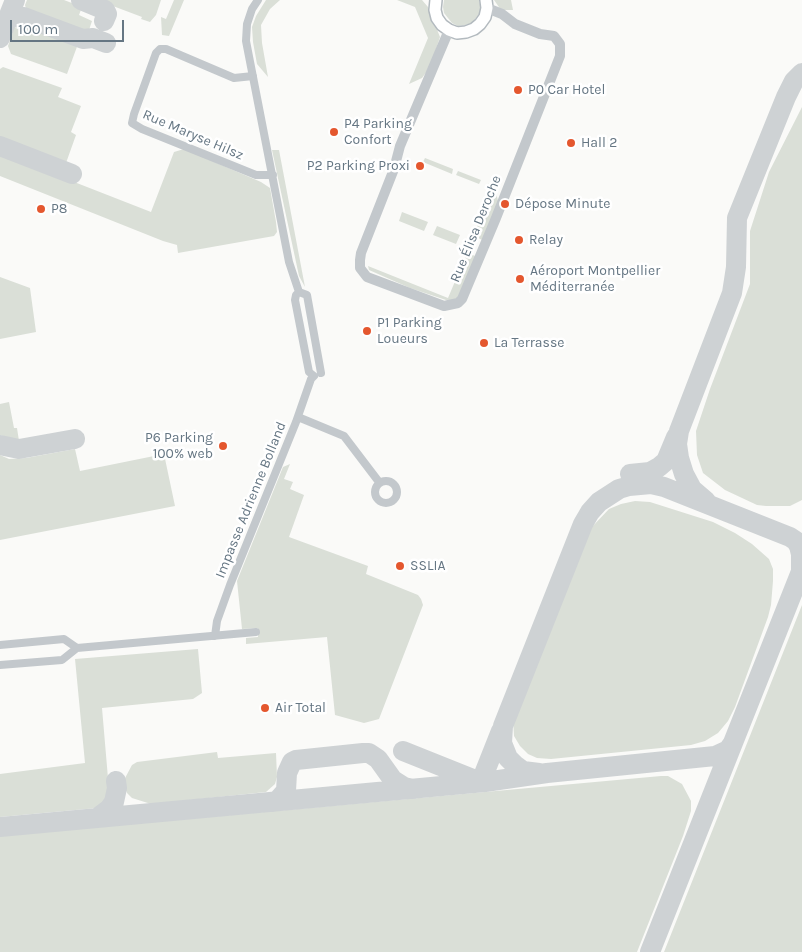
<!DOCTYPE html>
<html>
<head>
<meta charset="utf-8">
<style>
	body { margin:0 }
	#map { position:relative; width:802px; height:952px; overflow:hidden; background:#fafaf8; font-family:Karla,sans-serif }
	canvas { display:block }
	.scale { position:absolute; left:10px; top:20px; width:114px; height:22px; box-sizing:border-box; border:2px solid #657683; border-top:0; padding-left:6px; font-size:15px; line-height:18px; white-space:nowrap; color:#657683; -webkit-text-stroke:4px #fff; paint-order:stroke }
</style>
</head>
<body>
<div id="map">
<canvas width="802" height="952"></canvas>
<div class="scale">100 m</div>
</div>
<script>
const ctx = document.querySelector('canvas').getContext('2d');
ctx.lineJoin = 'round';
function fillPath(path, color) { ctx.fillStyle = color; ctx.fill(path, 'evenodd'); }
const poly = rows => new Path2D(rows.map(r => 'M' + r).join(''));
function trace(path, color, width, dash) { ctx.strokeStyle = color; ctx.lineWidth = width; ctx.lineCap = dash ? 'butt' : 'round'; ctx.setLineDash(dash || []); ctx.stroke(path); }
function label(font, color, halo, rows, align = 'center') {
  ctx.font = font + ' Karla,sans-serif'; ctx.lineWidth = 5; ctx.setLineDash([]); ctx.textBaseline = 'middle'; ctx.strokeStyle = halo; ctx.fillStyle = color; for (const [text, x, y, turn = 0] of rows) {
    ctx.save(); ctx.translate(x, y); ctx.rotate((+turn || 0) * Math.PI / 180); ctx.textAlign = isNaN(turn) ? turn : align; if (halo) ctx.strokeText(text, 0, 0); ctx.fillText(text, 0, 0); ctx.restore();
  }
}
const green = poly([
	[27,0,64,0,82,7,79,15,92,21,88,33,26,9,25,5],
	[97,0,161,0,156,15,150,22,141,19,142,17],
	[174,0,184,0,169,36,162,35,161,17,166,19],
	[266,0,280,0,270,9,261,25,262,43,268,77,257,64,253,42,252,27,256,16],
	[397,0,422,0,428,7,440,37,430,67,422,78,409,84,428,38,415,7],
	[444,0,479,0,481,8,479,14,471,24,458,26,452,23,444,13,443,7],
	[494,0,511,0,513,10,501,10],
	[22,24,78,44,67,74,11,54,8,46,14,28],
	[3,67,62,88,58,97,81,106,71,132,76,135,66,163,0,138,0,69],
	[802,107,802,500,790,506,766,506,757,505,725,490,703,473,697,455,696,431,710,389,750,284,750,231,769,172],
	[184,149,261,182,270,188,276,222,277,232,274,236,178,253,177,245,163,241,0,176,0,153,151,212,174,152],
	[272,150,279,150,305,287,299,276],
	[425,158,453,169,452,174,423,162],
	[458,171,481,180,479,184,456,175],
	[489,183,494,186,499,204,485,241,473,236,492,190,487,188],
	[402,212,428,222,424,231,399,221],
	[437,226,460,235,456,244,433,235],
	[467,253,478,257,458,300,449,301,410,288,369,270,368,266,448,298],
	[0,277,30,288,36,332,0,339],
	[9,402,14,428,17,428,19,441,0,435,0,404],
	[75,449,80,471,164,454,175,506,0,540,0,455,9,459,26,458],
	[290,464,284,479,293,482,290,489,304,495,289,537,368,566,366,574,418,595,421,599,423,605,379,719,364,723,335,715,327,637,246,644,246,638,258,637,258,628,242,629,237,581,283,467],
	[635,501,650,502,713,522,735,533,752,544,769,559,773,569,773,581,771,605,768,617,735,707,728,721,718,733,705,741,691,745,551,759,537,758,528,754,520,746,514,736,513,719,583,543,590,529,609,509,621,504],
	[802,605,802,952,664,952],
	[198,649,202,693,193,699,102,708,109,790,108,795,102,804,97,808,0,817,0,774,85,763,75,659],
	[217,752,218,758,276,753,277,777,275,784,266,792,151,804,132,798,127,793,124,786,124,780,132,765,137,762],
	[661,776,668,776,682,784,691,801,691,811,683,836,637,952,0,952,0,836]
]);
const taxiway = poly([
	[81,0,105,10,107,14,104,21],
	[6,21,13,17,24,17,83,39,93,38,106,43],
	[0,38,15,0],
	[0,146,72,174],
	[0,445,19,449,75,439],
	[630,474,650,472,659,467,666,461,676,437],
	[706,501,692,489,684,474,679,458,677,444,679,431,732,293,736,267,737,218,786,97,794,81,802,73],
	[403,751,478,781],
	[539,773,523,771,515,765,508,758,502,743,503,726,583,524,590,512,599,502,619,489,629,486,651,484,664,487,790,537,796,541,799,546,801,554,801,571],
	[475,783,482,779,501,731],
	[273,802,278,800,286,791,287,773,292,762,296,760,363,753,369,753,378,759,393,780,404,787,413,789],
	[97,818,109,809,114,802,117,788,116,781],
	[0,827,485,782,547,773,715,756,728,750,733,743],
	[650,952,802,569]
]);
const minor = poly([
	[253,76,234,78,166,49,160,49,156,53,134,114,132,123,142,129,256,175,273,175],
	[299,292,307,295,321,373],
	[298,417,344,436,379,482],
	'375 492a11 11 0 1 1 22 0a11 11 0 1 1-22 0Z',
	[215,636,217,621,230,585,296,422,311,379,314,376,309,372,295,300,296,295,299,292,289,262,246,41,247,24,252,9,258,0],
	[0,645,64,639,77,648],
	[0,665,62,660,77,648,256,632]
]);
const tertiary = poly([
	[449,30,400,146,394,169,361,253,360,260,360,268,367,277,444,306,458,303,462,299,496,218,560,56,560,44,554,36,540,34,515,24,502,14,487,8]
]);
const secondary = poly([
	[436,0,435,10,437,18,442,25,449,30,457,33,466,32,474,29,480,24,485,17,487,8,486,0]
]);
const markers = [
	[518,90,5,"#e4572e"],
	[334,132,5,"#e4572e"],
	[571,143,5,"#e4572e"],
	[420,166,5,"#e4572e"],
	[505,204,5,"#e4572e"],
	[41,209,5,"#e4572e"],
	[519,240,5,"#e4572e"],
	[520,279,5,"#e4572e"],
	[367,331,5,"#e4572e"],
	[484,343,5,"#e4572e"],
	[223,446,5,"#e4572e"],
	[400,566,5,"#e4572e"],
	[265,708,5,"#e4572e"]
];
const poiNames = [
	["P0 Car Hotel",528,90],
	["P4 Parking",344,124],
	["Confort",344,140],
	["Hall 2",581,143],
	["P2 Parking Proxi",410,166,"right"],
	["Dépose Minute",515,204],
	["P8",51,209],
	["Relay",529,240],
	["Aéroport Montpellier",530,271],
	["Méditerranée",530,287],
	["P1 Parking",377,323],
	["Loueurs",377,339],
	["La Terrasse",494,343],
	["P6 Parking",213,438,"right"],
	["100% web",213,454,"right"],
	["SSLIA",410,566],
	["Air Total",275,708]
];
const streetNames = [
	["Rue Maryse Hilsz",193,135,23],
	["Rue Élisa Deroche",476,229,-68],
	["Impasse Adrienne Bolland",251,500,-68]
];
fillPath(green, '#dadfd7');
trace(taxiway, '#ced2d4', 20);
trace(secondary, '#b3babf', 14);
trace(minor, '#c3c8cc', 8);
trace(tertiary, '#c3c8cc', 10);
trace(secondary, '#fff', 11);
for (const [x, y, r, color] of markers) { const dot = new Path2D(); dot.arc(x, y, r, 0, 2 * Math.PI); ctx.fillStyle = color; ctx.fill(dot); trace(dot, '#fff', 2); }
label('14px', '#657683', '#fff', poiNames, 'left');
label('14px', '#657683', '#fff', streetNames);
</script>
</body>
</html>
